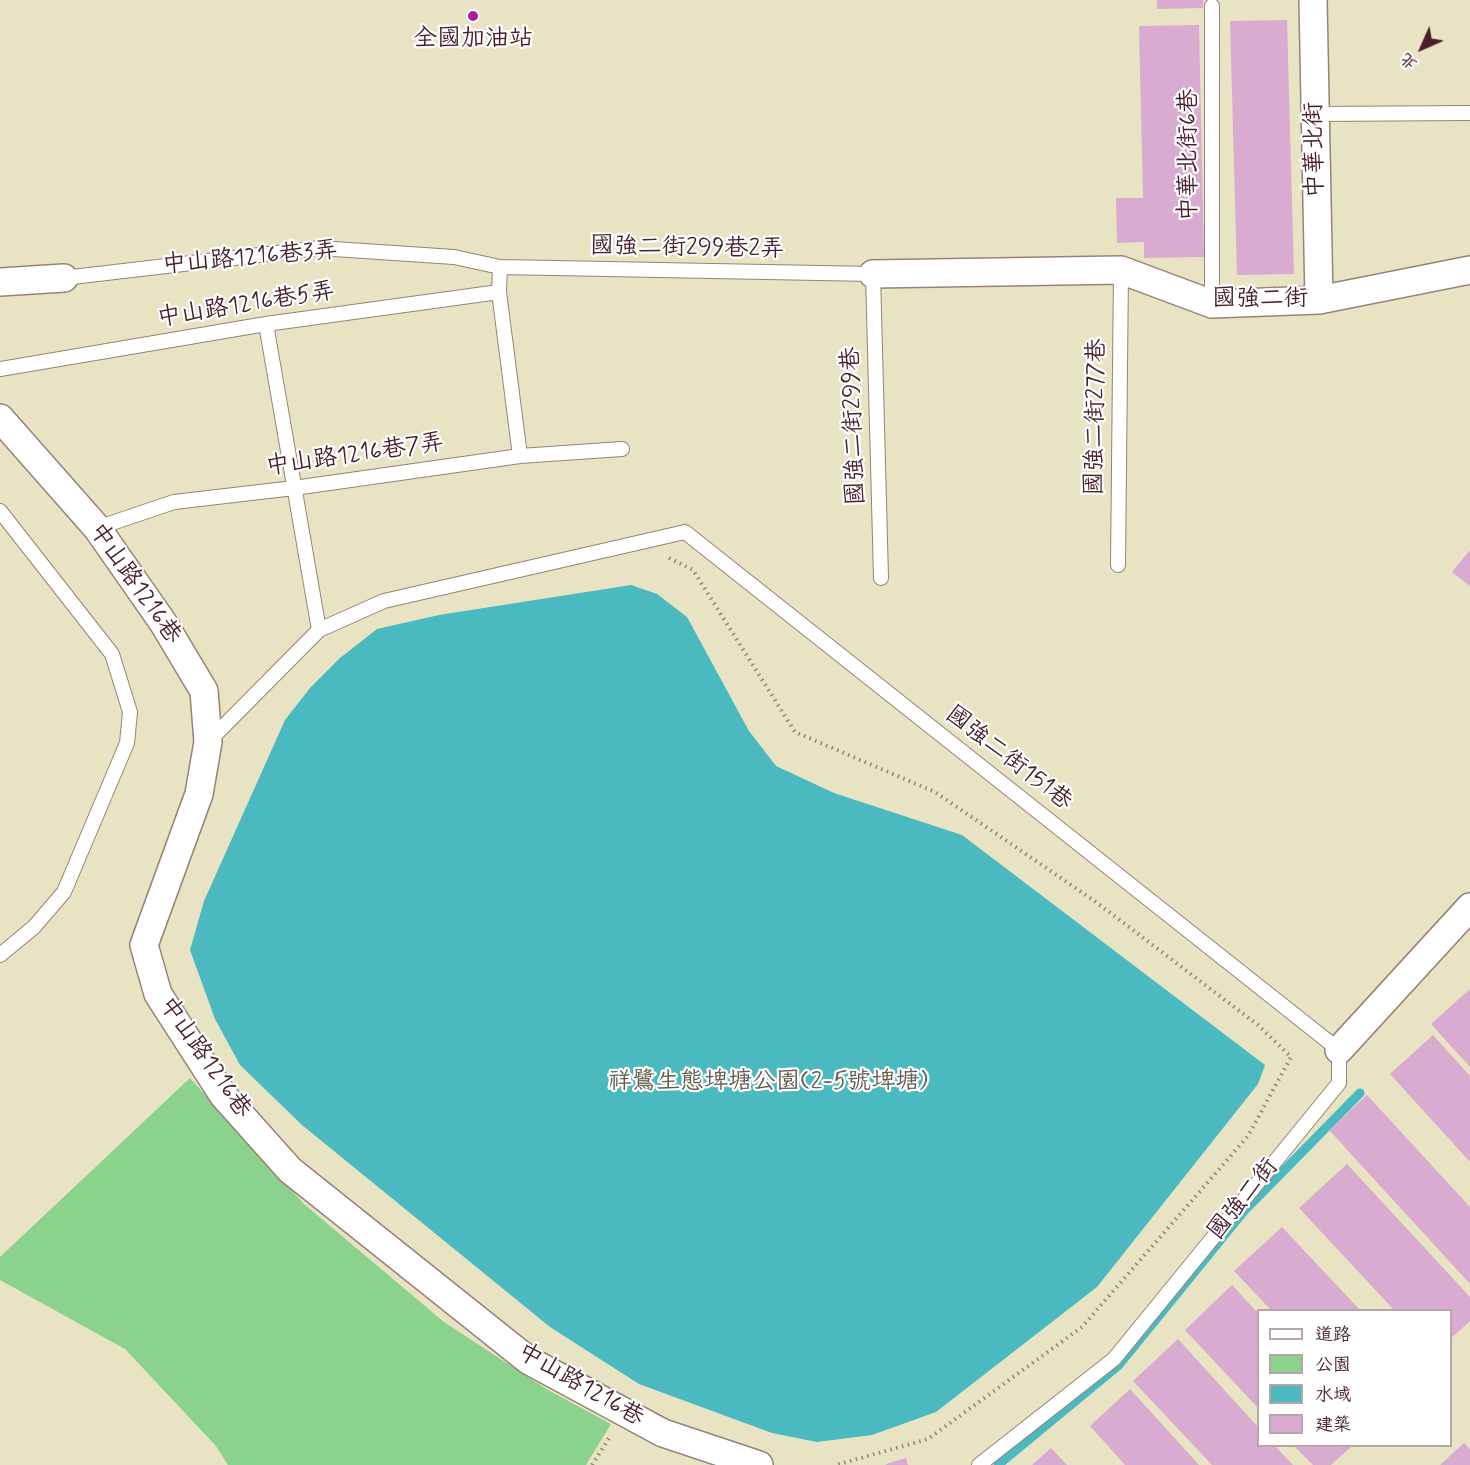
<!DOCTYPE html>
<html>
<head>
<meta charset="utf-8">
<style>
	body { margin:0 }
	#map { position:relative; width:1470px; height:1465px; overflow:hidden; background:#e8e3c3; font-family:Mynerve,"LXGW WenKai TC",sans-serif }
	canvas { display:block }
	.legend { position:absolute; left:1257px; top:1309px; width:195px; height:138px; box-sizing:border-box; background:#fff; border:2px solid #b7a5aa; margin:0; padding:8px 10px; list-style:none; font-size:18px; color:#4a1f2b }
	.legend li { display:flex; align-items:center; gap:12px; height:30px }
	.legend b { width:30px; border:2px solid #b7a5aa }
	.north { position:absolute; left:1392px; top:18px; width:60px; height:60px; -webkit-text-stroke:4px #fff; paint-order:stroke; rotate:225deg; font-size:16px; font-weight:700; line-height:24px; text-align:center; color:#4a1f2b }
	.north::after { content:''; display:block; margin:auto; width:21px; height:27px; background:#4a1f2b; clip-path:polygon(50% 0,100% 100%,50% 72%,0 100%) }
</style>
</head>
<body>
<div id="map">
<canvas width="1470" height="1465"></canvas>
<ul class="legend">
<li><b style="height:8px;background:#fff"></b>道路</li>
<li><b style="height:16px;background:#8bd28c"></b>公園</li>
<li><b style="height:16px;background:#4ab9c0"></b>水域</li>
<li><b style="height:16px;background:#d9abd0"></b>建築</li>
</ul>
<div class="north">北</div>
</div>
<script>
const ctx = document.querySelector('canvas').getContext('2d');
ctx.lineJoin = 'round';
function fillPath(path, color) { ctx.fillStyle = color; ctx.fill(path, 'evenodd'); }
const poly = rows => new Path2D(rows.map(r => 'M' + r).join(''));
function trace(path, color, width, dash) { ctx.strokeStyle = color; ctx.lineWidth = width; ctx.lineCap = dash ? 'butt' : 'round'; ctx.setLineDash(dash || []); ctx.stroke(path); }
function label(font, color, halo, rows, align = 'center') {
  ctx.font = font + ' Mynerve,"LXGW WenKai TC",sans-serif'; ctx.lineWidth = 4.5; ctx.setLineDash([]); ctx.textBaseline = 'middle'; ctx.strokeStyle = halo; ctx.fillStyle = color; for (const [text, x, y, turn = 0] of rows) {
    ctx.save(); ctx.translate(x, y); ctx.rotate((+turn || 0) * Math.PI / 180); ctx.textAlign = isNaN(turn) ? turn : align; if (halo) ctx.strokeText(text, 0, 0); ctx.fillText(text, 0, 0); ctx.restore();
  }
}
const green = poly([
	[190,1078,304,1204,444,1322,548,1390,611,1424,586,1465,228,1465,216,1446,125,1349,0,1280,0,1257]
]);
const water = poly([
	[631,585,657,594,687,617,749,731,776,766,834,793,962,835,1265,1065,1258,1084,1097,1287,936,1412,872,1435,817,1442,772,1433,639,1384,550,1327,302,1125,240,1065,215,1019,190,950,204,901,285,720,310,688,340,658,377,629,439,615]
]);
const stream = poly([
	[998,1465,1119,1365,1245,1210,1360,1093]
]);
const building = poly([
	[1157,0,1203,0,1203,8,1157,9],
	[1287,20,1294,274,1237,275,1230,21],
	[1199,25,1204,257,1144,258,1144,242,1117,243,1116,198,1143,198,1139,26],
	[1470,550,1470,586,1452,572],
	[1470,989,1470,1067,1431,1024],
	[1433,1035,1470,1076,1470,1162,1390,1074],
	[1367,1095,1470,1207,1470,1284,1329,1130],
	[1347,1164,1470,1297,1470,1321,1450,1339,1450,1310,1394,1310,1299,1208],
	[1282,1227,1360,1310,1271,1310,1234,1271],
	[1232,1285,1258,1313,1258,1408,1185,1330],
	[1178,1339,1258,1427,1258,1446,1275,1446,1293,1465,1212,1465,1133,1381],
	[1130,1389,1199,1465,1125,1465,1090,1426],
	[1464,1443,1470,1449,1470,1465,1440,1465],
	[1294,1446,1352,1446,1331,1465,1313,1465],
	[1051,1448,1067,1465,1032,1465],
	[906,1458,908,1465,886,1465,886,1464]
]);
const path = poly([
	[669,558,693,570,795,732,935,792,1096,902,1258,1025,1291,1057,1248,1136,1082,1327,928,1439,836,1465],
	[592,1465,611,1435]
]);
const lane = poly([
	[1315,114,1470,113],
	[500,267,499,292,520,456],
	[64,278,319,248,454,257,500,267,873,274,881,578],
	[1212,304,1212,6],
	[266,324,319,630],
	[0,369,266,324,499,292],
	[0,511,112,654,130,712,127,743,64,892,34,927,0,955],
	[97,528,174,502,294,488,520,456,622,449],
	[1118,565,1121,270],
	[208,742,319,630,384,601,685,532,1339,1050,1339,1083,1114,1359,979,1465]
]);
const street = poly([
	[1313,0,1319,300],
	[873,274,1121,270,1212,304,1319,300,1470,270],
	[0,282,64,278],
	[0,418,97,528,164,624,204,691,208,742,199,794,144,945,158,994,223,1095,290,1170,528,1360,663,1433,759,1465],
	[1339,1050,1470,907]
]);
const markers = [
	[473,16,6,"#b5179e"]
];
const poiNames = [
	["全國加油站",473,40]
];
const streetNames = [
	["中華北街",1316,150,-91],
	["中華北街6巷",1190,155,-90],
	["國強二街299巷2弄",687,249,1],
	["中山路1216巷3弄",250,259,-5],
	["國強二街",1260,300],
	["中山路1216巷5弄",246,306,-9],
	["國強二街277巷",1097,417,-89],
	["國強二街299巷",855,426,-92],
	["中山路1216巷7弄",355,456,-8],
	["中山路1216巷",134,584,55],
	["國強二街151巷",1008,759,38],
	["中山路1216巷",204,1058,55],
	["國強二街",1244,1200,-51],
	["中山路1216巷",580,1386,30]
];
const parkNames = [
	["祥鷺生態埤塘公園(2-5號埤塘)",768,1083]
];
fillPath(green, '#8bd28c');
fillPath(water, '#4ab9c0');
trace(stream, '#4ab9c0', 9);
fillPath(building, '#d9abd0');
trace(lane, '#998177', 16);
trace(street, '#998177', 30);
trace(path, '#998177', 4, [1.5, 4.5]);
trace(lane, '#fff', 14);
trace(street, '#fff', 27);
for (const [x, y, r, color] of markers) { const dot = new Path2D(); dot.arc(x, y, r, 0, 2 * Math.PI); ctx.fillStyle = color; ctx.fill(dot); trace(dot, '#fff', 2); }
label('24px', '#4a1f2b', '#fff', poiNames);
label('24px', '#4a1f2b', '#fff', streetNames);
label('24px', '#615e4d', '#fff', parkNames);
</script>
</body>
</html>
